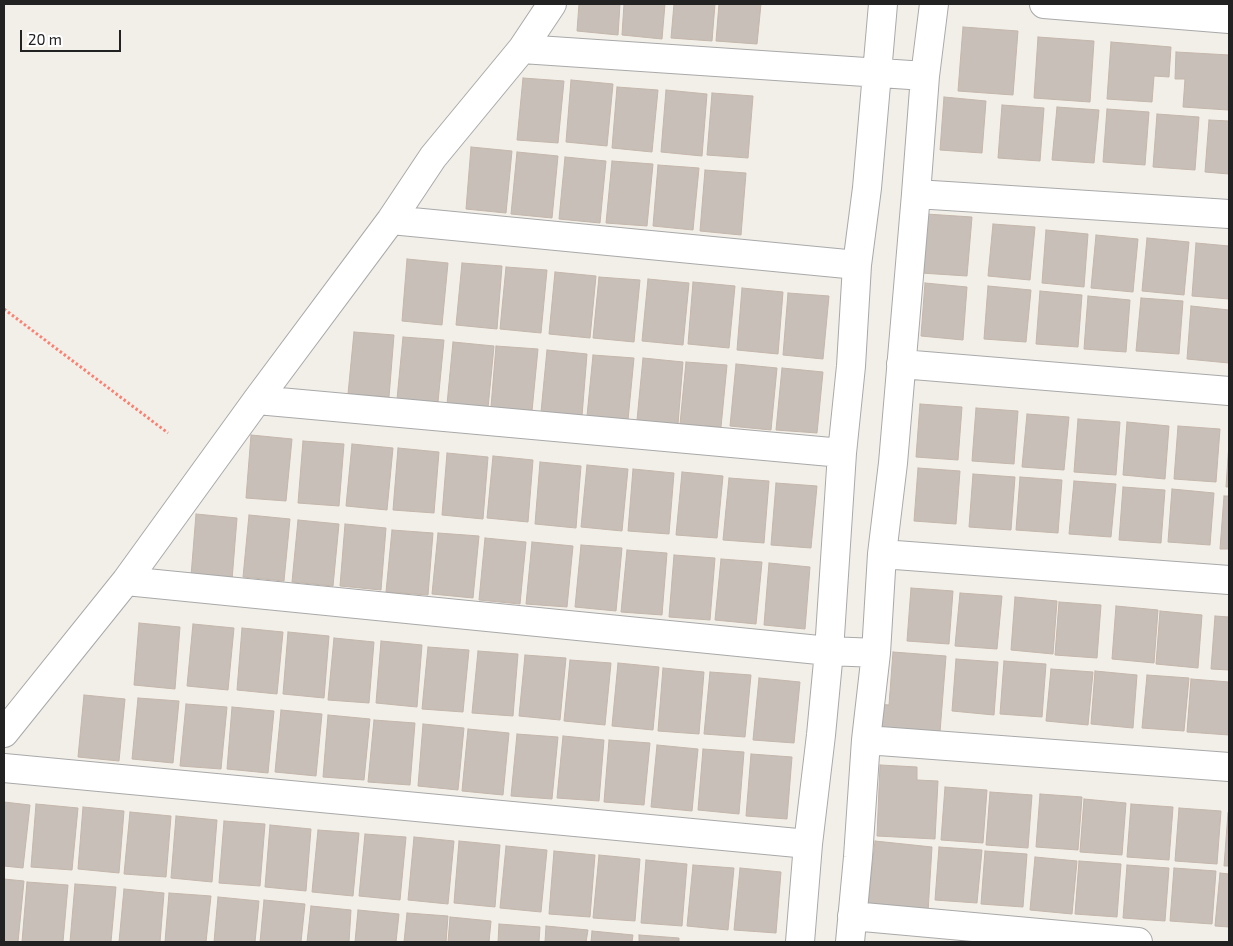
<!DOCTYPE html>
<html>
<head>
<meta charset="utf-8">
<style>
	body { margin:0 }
	#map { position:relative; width:1233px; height:946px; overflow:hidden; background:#f2efe9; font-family:"Exo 2",sans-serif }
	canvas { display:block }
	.frame { position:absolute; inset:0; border:5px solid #222; pointer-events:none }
	.scale { position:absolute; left:20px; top:30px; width:101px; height:22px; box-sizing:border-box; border:2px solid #222; border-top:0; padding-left:6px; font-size:15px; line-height:18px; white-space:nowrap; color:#222; -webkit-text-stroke:4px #fff; paint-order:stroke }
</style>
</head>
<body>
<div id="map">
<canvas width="1233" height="946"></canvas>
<div class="frame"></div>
<div class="scale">20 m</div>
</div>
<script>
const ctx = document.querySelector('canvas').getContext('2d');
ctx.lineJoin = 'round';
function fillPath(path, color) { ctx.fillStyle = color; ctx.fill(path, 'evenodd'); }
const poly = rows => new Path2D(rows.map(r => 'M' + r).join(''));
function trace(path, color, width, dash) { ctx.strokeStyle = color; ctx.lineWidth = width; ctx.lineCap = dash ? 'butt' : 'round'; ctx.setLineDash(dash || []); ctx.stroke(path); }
const building = poly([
	[579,4,620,4,618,35,577,31,579,4],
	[624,4,665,4,662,39,622,35,624,4],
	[674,4,715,4,712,41,671,38,674,4],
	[719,4,761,4,757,44,716,41,719,4],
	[963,27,1018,31,1013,95,958,91,963,27],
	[1038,37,1094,41,1090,102,1034,98,1038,37],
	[1111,42,1171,47,1169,77,1154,76,1152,102,1107,99,1111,42],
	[1176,52,1229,55,1228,110,1183,107,1185,79,1175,79,1176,52],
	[523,78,564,81,558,143,517,140,523,78],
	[571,80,613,84,607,146,566,142,571,80],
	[617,87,658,90,652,152,612,148,617,87],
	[666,90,707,94,702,156,661,152,666,90],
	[712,93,753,96,748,158,707,155,712,93],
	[944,97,986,101,982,153,940,150,944,97],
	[1002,105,1044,108,1040,161,998,158,1002,105],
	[1057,107,1099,110,1094,163,1052,160,1057,107],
	[1107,109,1149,112,1145,165,1103,162,1107,109],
	[1157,114,1199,117,1195,170,1153,167,1157,114],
	[1209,120,1229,121,1229,174,1205,172,1209,120],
	[471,147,512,151,506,213,466,209,471,147],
	[517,152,558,156,552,218,511,214,517,152],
	[565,157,606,161,600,223,559,219,565,157],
	[612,161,653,164,647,226,606,223,612,161],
	[658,165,699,168,693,230,653,226,658,165],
	[705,170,746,173,741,235,700,231,705,170],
	[926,214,972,217,967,276,921,273,926,214],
	[993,224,1035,227,1030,280,988,276,993,224],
	[1046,230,1088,234,1084,287,1042,283,1046,230],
	[1096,235,1138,239,1133,292,1091,288,1096,235],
	[1147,238,1189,242,1184,295,1142,291,1147,238],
	[1196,243,1229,246,1229,299,1192,296,1196,243],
	[407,259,448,263,442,325,402,321,407,259],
	[462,263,502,266,497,329,456,325,462,263],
	[506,267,547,270,541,333,500,329,506,267],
	[555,272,596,276,590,338,549,334,555,272],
	[599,277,640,280,634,342,593,338,599,277],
	[648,279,689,283,683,345,642,341,648,279],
	[693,282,735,286,729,348,688,344,693,282],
	[925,283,967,287,963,340,921,336,925,283],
	[988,286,1031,290,1026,342,984,339,988,286],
	[742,288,783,292,778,354,737,350,742,288],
	[1040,291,1082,295,1078,347,1036,344,1040,291],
	[788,293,829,296,823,359,783,355,788,293],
	[1088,296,1130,300,1126,352,1084,349,1088,296],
	[1141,298,1183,301,1179,354,1136,351,1141,298],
	[1191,306,1229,310,1229,363,1187,359,1191,306],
	[354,332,394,335,389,397,348,394,354,332],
	[403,337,444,340,438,402,397,399,403,337],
	[453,342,494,346,488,408,447,404,453,342],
	[496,346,538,349,532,411,491,407,496,346],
	[547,350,587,354,582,416,541,412,547,350],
	[593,355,634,358,628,420,587,416,593,355],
	[643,358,683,362,678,424,637,420,643,358],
	[686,362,727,365,721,427,680,424,686,362],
	[736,364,777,368,771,430,730,426,736,364],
	[782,368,823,372,817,433,776,430,782,368],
	[920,404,962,407,958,460,916,457,920,404],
	[976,408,1018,411,1014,464,972,461,976,408],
	[1027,414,1069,417,1064,470,1022,467,1027,414],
	[1078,419,1120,422,1116,475,1074,472,1078,419],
	[1127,422,1169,426,1165,479,1123,475,1127,422],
	[1178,426,1220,429,1216,482,1174,479,1178,426],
	[251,435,292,439,286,501,246,498,251,435],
	[303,441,344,444,339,506,298,503,303,441],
	[1229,443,1229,487,1226,487,1229,443],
	[352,444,393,448,387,510,346,506,352,444],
	[398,448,439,452,434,513,393,510,398,448],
	[447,453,488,457,483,519,442,515,447,453],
	[493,456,533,460,528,522,487,518,493,456],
	[540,462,581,466,576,528,535,524,540,462],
	[587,465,628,469,622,531,581,527,587,465],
	[918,468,960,471,956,524,914,521,918,468],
	[633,469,674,473,669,534,628,531,633,469],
	[682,472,723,476,717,538,676,535,682,472],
	[973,474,1015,477,1011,530,969,527,973,474],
	[1020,477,1062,480,1058,533,1016,530,1020,477],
	[729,478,769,481,764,543,723,540,729,478],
	[1074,481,1116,484,1111,537,1069,534,1074,481],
	[776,483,817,486,811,548,771,545,776,483],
	[1123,487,1165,490,1161,543,1119,540,1123,487],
	[1172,489,1214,493,1210,545,1168,542,1172,489],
	[1224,496,1229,496,1229,549,1220,549,1224,496],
	[196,514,237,518,232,580,191,576,196,514],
	[249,515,290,519,284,581,243,577,249,515],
	[298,520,339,524,333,586,292,582,298,520],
	[345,524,386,528,381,590,340,586,345,524],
	[392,530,433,533,428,595,386,592,392,530],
	[438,533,479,536,473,598,432,594,438,533],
	[485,538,526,542,520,604,479,600,485,538],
	[532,542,573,546,567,607,526,604,532,542],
	[581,545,622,548,616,611,575,607,581,545],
	[627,550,667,553,662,615,621,612,627,550],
	[674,555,715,558,710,620,669,617,674,555],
	[721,559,762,562,756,624,715,620,721,559],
	[769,563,810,567,805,629,764,625,769,563],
	[911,588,953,591,949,644,907,641,911,588],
	[960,593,1002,596,997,649,955,646,960,593],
	[1015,597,1057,601,1053,654,1011,650,1015,597],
	[1059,602,1101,605,1097,658,1055,655,1059,602],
	[1116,606,1158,610,1154,663,1112,659,1116,606],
	[1160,611,1202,615,1198,668,1156,664,1160,611],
	[1215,616,1229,617,1229,670,1211,669,1215,616],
	[139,623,180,627,175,689,134,685,139,623],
	[193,624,234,628,228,690,187,686,193,624],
	[242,628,283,632,277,694,237,690,242,628],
	[288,632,329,636,324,698,283,694,288,632],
	[334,638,374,642,369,703,328,700,334,638],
	[381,641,422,645,417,707,376,703,381,641],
	[428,647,469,650,463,712,422,709,428,647],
	[478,651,518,654,513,716,472,713,478,651],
	[893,652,946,656,940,732,875,727,877,704,889,705,893,652],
	[525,655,566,658,560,720,519,716,525,655],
	[956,659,998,662,994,715,952,711,956,659],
	[570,660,611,663,605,725,564,721,570,660],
	[1004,661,1046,664,1042,717,1000,714,1004,661],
	[618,663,659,667,653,730,612,726,618,663],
	[663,668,704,672,699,734,658,731,663,668],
	[1051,669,1093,672,1088,725,1046,721,1051,669],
	[1095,671,1137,675,1133,728,1091,724,1095,671],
	[710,672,751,675,745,737,704,734,710,672],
	[1147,675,1189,678,1184,731,1142,728,1147,675],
	[759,678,800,682,794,743,753,740,759,678],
	[1191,679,1229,682,1229,735,1187,732,1191,679],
	[84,695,125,699,119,761,78,757,84,695],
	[138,698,179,701,173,763,132,759,138,698],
	[186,704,227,707,221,769,180,766,186,704],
	[232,707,274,711,268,773,227,769,232,707],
	[281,710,322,714,316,776,275,772,281,710],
	[328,715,370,719,364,780,323,777,328,715],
	[374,720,415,723,410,785,368,782,374,720],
	[423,724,464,728,458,790,418,786,423,724],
	[468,729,509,733,503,795,462,791,468,729],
	[517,734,558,737,552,799,511,796,517,734],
	[563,736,604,740,599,801,557,798,563,736],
	[609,740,650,743,644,805,604,802,609,740],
	[657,745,698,749,692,811,651,807,657,745],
	[703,749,744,752,739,814,698,810,703,749],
	[751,754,792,757,787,819,746,816,751,754],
	[880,765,917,767,917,780,938,781,935,839,877,836,880,765],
	[945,787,987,790,983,843,941,840,945,787],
	[990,792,1032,795,1028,848,986,845,990,792],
	[1040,794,1082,797,1078,850,1036,847,1040,794],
	[1084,799,1126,803,1122,855,1080,852,1084,799],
	[4,802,30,805,23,868,4,866,4,802],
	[36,804,78,808,72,870,31,867,36,804],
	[1131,804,1173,807,1169,860,1127,857,1131,804],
	[83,807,124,811,119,873,78,869,83,807],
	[1179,808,1221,811,1217,864,1175,861,1179,808],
	[130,812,171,816,166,877,124,874,130,812],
	[1228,813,1229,813,1229,866,1224,866,1228,813],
	[176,816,217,820,212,882,171,878,176,816],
	[224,821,265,824,260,886,219,883,224,821],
	[270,825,311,829,306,891,265,887,270,825],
	[318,830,359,833,353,896,312,892,318,830],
	[365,834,406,837,400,900,359,896,365,834],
	[414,837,454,841,448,904,408,900,414,837],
	[459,841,500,845,495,907,454,903,459,841],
	[875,841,932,847,928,912,868,905,875,841],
	[506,846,547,850,541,912,500,908,506,846],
	[939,847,982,850,977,903,935,900,939,847],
	[554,851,595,855,590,917,549,914,554,851],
	[985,851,1027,854,1023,907,981,904,985,851],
	[599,855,640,859,635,921,593,918,599,855],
	[1035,857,1077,861,1072,914,1030,910,1035,857],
	[646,860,687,864,682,926,641,923,646,860],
	[1079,861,1121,864,1117,917,1075,914,1079,861],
	[693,865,734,868,728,930,687,926,693,865],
	[1127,865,1169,868,1165,921,1123,918,1127,865],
	[740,868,781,872,776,933,734,930,740,868],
	[1174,868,1216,871,1212,924,1170,921,1174,868],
	[1220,873,1229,874,1229,927,1215,926,1220,873],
	[4,879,24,881,18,942,4,942,4,879],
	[27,882,68,885,63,942,22,942,27,882],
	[75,884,116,887,111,942,70,942,75,884],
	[124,889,164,893,160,942,119,942,124,889],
	[169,893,211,896,206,942,165,942,169,893],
	[218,897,259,901,255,942,214,942,218,897],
	[264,900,305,904,301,942,260,942,264,900],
	[311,906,351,910,349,942,307,942,311,906],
	[358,910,399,914,396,942,355,942,358,910],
	[407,913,448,916,446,942,404,942,407,913],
	[450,917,491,921,489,942,448,942,450,917],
	[499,924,540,927,539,942,498,942,499,924],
	[546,926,588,930,586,942,545,942,546,926],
	[592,931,633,935,632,942,591,942,592,931],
	[639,935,679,938,679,942,639,942,639,935]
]);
const path = poly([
	[4,309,168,433]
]);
const minor = poly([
	[1044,4,1229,19],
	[522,49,925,76],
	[916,194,1229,214],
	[391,220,857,265],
	[901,364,1229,391],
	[257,400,842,453],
	[882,554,1229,580],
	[126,581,829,651,876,653],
	[4,733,126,581,257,400,391,220,433,157,522,49,552,4],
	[866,740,1229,767],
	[4,768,808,844],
	[852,916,1138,942],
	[800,942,808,844,821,735,829,651,842,453,851,366,857,265,867,188,883,4],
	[850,942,858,857,866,740,876,653,882,554,893,463,916,194,925,76,934,4]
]);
fillPath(building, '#c7bfb8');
trace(building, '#c4b6ab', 1);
trace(minor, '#a9a9a9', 30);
trace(path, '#fa8072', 3, [2.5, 2.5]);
trace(minor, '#fff', 28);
</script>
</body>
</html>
